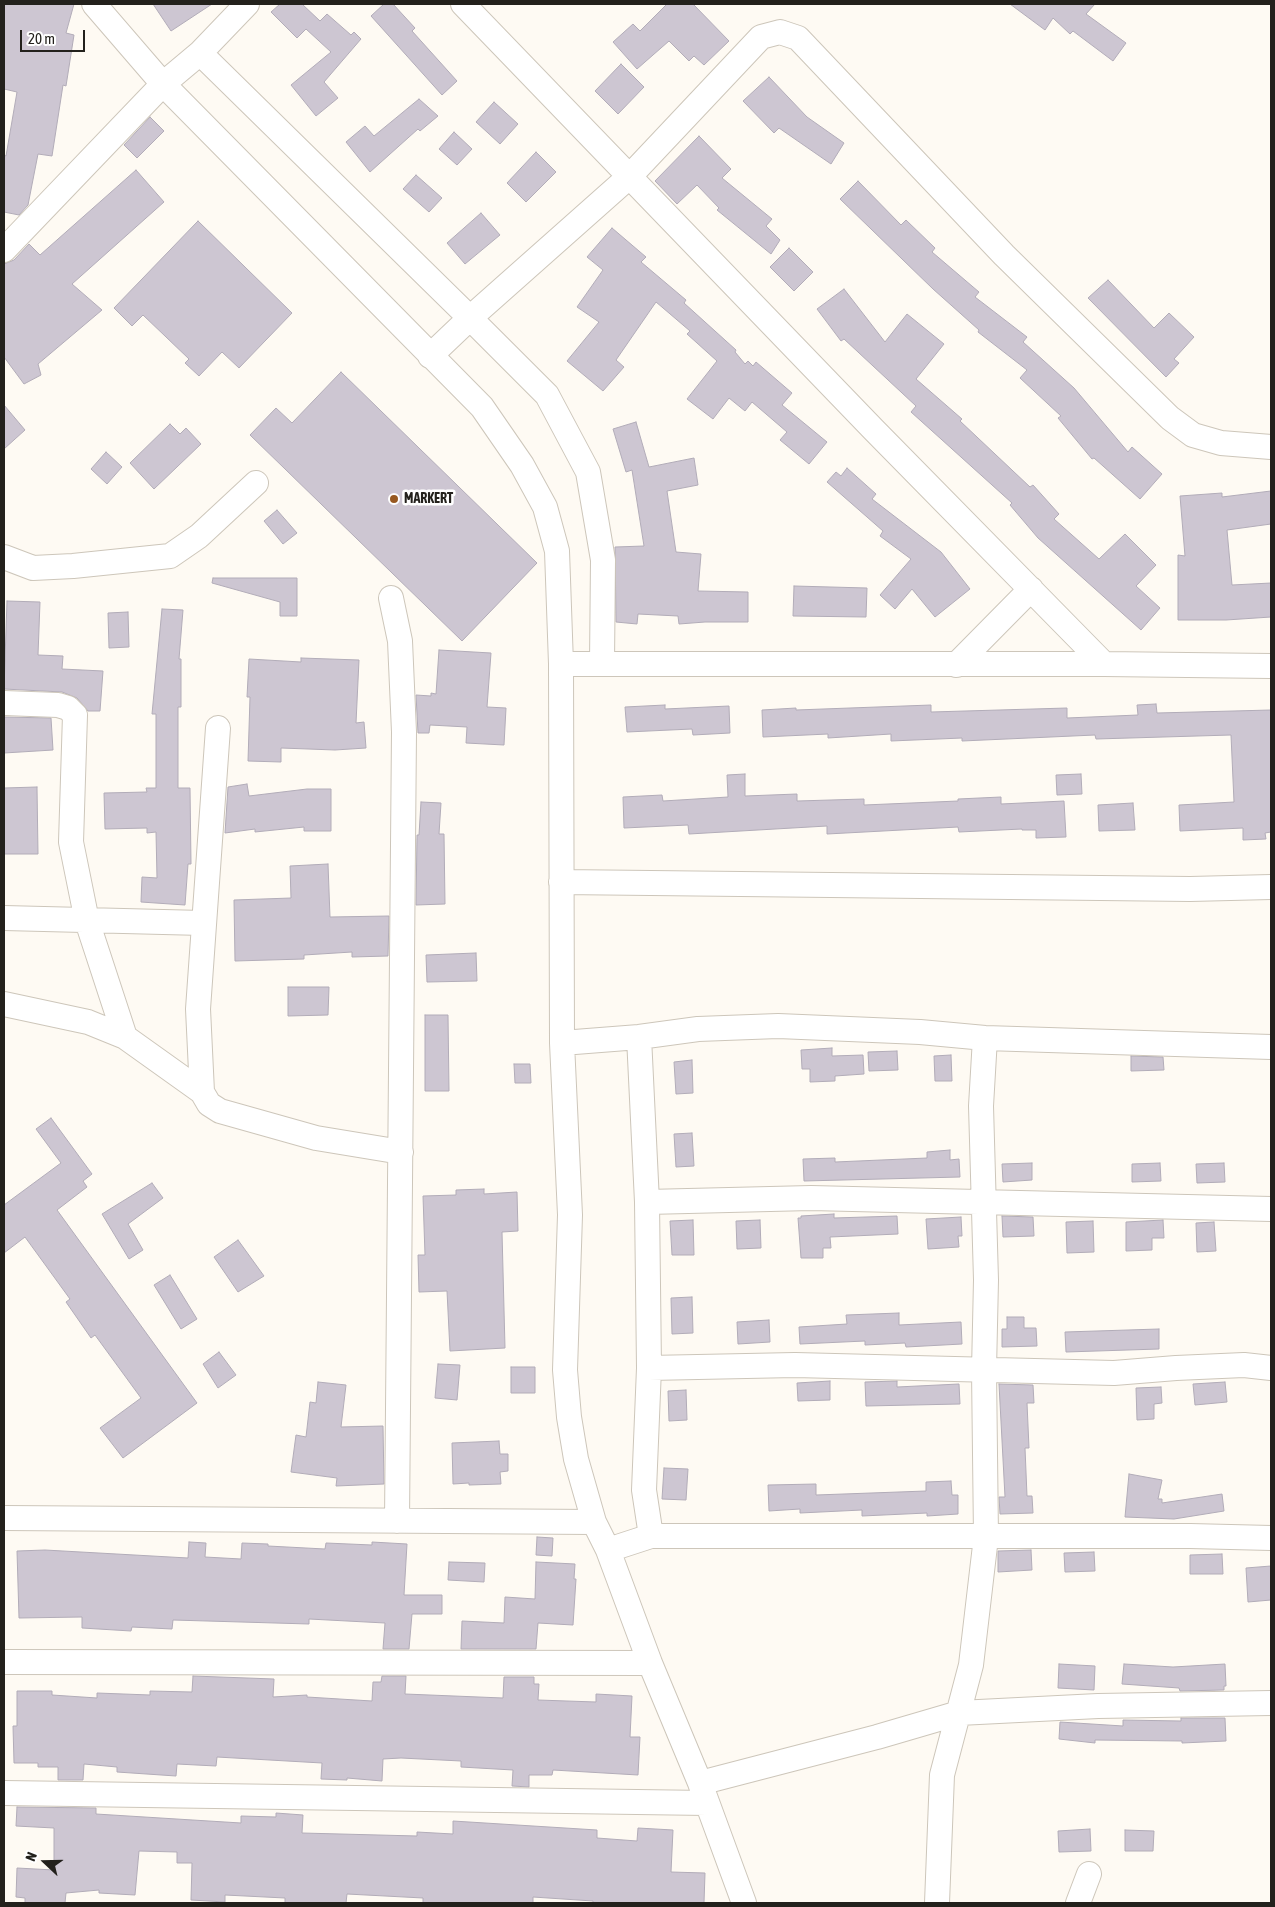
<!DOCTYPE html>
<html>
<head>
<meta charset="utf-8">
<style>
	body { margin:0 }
	#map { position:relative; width:1275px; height:1907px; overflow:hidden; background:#fefaf3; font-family:"Asap Condensed",sans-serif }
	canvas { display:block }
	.frame { position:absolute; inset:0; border:5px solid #23211c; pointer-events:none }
	.north { position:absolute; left:20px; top:1837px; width:50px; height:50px; -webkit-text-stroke:4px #fff; paint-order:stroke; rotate:291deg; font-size:14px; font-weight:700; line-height:20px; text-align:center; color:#23211c }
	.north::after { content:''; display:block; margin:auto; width:18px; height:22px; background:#23211c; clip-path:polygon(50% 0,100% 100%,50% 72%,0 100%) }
	.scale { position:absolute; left:20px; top:30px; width:65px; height:22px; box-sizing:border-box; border:2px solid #23211c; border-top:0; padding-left:6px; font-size:15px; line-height:18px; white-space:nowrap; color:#23211c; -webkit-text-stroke:4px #fff; paint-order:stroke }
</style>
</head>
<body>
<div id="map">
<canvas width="1275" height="1907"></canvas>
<div class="frame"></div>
<div class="north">N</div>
<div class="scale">20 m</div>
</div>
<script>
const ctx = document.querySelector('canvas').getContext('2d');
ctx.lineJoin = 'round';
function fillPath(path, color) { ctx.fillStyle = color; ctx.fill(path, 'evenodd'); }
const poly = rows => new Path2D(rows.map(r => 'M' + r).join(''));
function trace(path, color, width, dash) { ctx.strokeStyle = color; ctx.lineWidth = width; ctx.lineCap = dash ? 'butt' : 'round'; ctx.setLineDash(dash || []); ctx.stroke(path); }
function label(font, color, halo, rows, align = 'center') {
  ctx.font = font + ' "Asap Condensed",sans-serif'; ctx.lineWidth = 5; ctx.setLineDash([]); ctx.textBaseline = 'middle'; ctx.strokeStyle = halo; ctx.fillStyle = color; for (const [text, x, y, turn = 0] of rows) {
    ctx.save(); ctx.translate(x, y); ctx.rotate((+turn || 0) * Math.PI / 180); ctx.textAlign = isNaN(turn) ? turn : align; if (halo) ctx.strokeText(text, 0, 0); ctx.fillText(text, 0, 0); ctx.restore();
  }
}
const building = poly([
	[4,4,74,4,66,33,74,35,66,86,63,85,52,156,38,154,28,205,19,215,4,212,4,155,6,156,17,92,4,89,4,4],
	[153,4,212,4,171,31,153,4],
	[280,4,302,4,320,21,327,14,351,35,354,32,361,39,324,82,338,98,316,116,291,85,331,52,306,29,297,38,271,12,280,4],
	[384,4,393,4,415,28,412,31,457,81,442,95,371,16,384,4],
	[667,4,693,4,729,41,704,65,694,56,689,61,669,41,637,69,613,42,633,24,640,31,667,4],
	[1010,4,1095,4,1086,14,1126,43,1113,61,1073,31,1070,34,1053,18,1045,30,1010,4],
	[621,64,644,87,618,114,595,91,621,64],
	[769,77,807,117,844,143,831,164,779,128,774,133,743,101,769,77],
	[419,99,438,116,420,131,418,129,370,172,346,142,365,126,374,136,419,99],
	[494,102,518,124,500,144,476,122,494,102],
	[150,117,164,131,137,158,124,145,150,117],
	[454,132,472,149,457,165,439,149,454,132],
	[699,136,731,169,722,178,772,219,766,226,780,240,771,254,717,210,719,208,697,185,677,204,655,181,699,136],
	[536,152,556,172,526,202,507,183,536,152],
	[136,170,164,202,72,284,102,310,38,364,41,375,24,384,4,357,4,264,14,260,29,244,40,255,136,170],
	[416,175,442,198,429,212,403,189,416,175],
	[858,181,901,225,906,220,935,248,932,252,979,292,975,297,1027,337,1023,342,1074,388,1128,452,1132,447,1162,474,1140,499,1094,458,1092,459,1058,418,1061,416,1020,378,1027,370,978,332,979,330,933,289,840,199,858,181],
	[481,213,500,235,465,264,447,243,481,213],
	[198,221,292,313,239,368,222,352,199,376,185,363,189,359,143,315,132,326,114,308,198,221],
	[612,228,646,257,641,262,686,300,684,303,736,350,735,352,745,364,748,361,753,366,756,362,792,393,782,405,827,442,809,464,780,440,787,432,752,402,745,411,729,398,713,419,687,399,717,361,687,334,690,331,656,302,616,360,624,367,603,391,567,361,599,322,577,307,603,270,587,257,612,228],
	[789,248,813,272,794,291,770,267,789,248],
	[1108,280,1154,328,1169,313,1194,337,1174,359,1179,363,1166,377,1088,298,1108,280],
	[844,289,885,342,907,314,944,344,916,379,962,419,960,421,1030,487,1033,485,1059,514,1054,519,1099,559,1125,534,1156,565,1136,586,1160,608,1141,630,1038,538,1010,505,1012,503,911,412,916,406,844,339,841,341,817,309,844,289],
	[341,372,537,563,462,641,250,435,276,408,292,423,341,372],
	[4,405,25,430,4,449,4,405],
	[636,422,649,467,694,458,698,485,667,491,676,552,701,554,698,591,748,592,748,622,705,622,679,624,678,616,638,614,637,624,616,622,615,547,644,546,632,470,626,472,613,429,636,422],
	[170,424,180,434,186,428,201,444,154,489,130,463,170,424],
	[106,452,122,467,107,484,91,469,106,452],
	[847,468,876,494,872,499,941,552,970,589,935,617,912,589,895,609,880,595,911,559,880,536,883,531,827,482,836,472,841,476,847,468],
	[1271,491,1271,524,1227,530,1232,585,1271,583,1271,617,1226,620,1178,620,1178,555,1185,556,1180,496,1222,493,1222,497,1271,491],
	[277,510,297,533,283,544,264,521,277,510],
	[213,578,297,578,297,616,280,616,280,602,212,583,213,578],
	[794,586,867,588,866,617,793,616,794,586],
	[7,601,40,602,38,655,63,656,62,669,103,671,100,711,88,711,77,698,62,692,4,689,7,601],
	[162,609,183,610,179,659,181,659,181,707,178,707,178,788,190,788,191,864,188,864,185,905,141,902,142,877,157,878,156,832,147,833,147,828,105,829,104,793,147,792,146,788,156,788,156,714,152,714,162,609],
	[128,612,129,647,109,648,108,613,128,612],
	[439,650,491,653,487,707,506,708,504,745,466,743,467,727,430,725,429,733,418,733,416,695,431,696,431,693,436,694,439,650],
	[301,658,359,660,356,723,364,722,366,748,335,750,281,748,281,762,248,761,250,697,247,697,249,659,301,662,301,658],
	[1156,704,1157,713,1271,710,1271,832,1265,833,1266,839,1243,840,1243,828,1180,831,1179,805,1234,802,1231,735,1096,739,1095,735,962,741,962,738,891,741,891,734,828,738,828,734,763,737,762,710,796,708,796,710,931,705,931,712,1067,708,1067,718,1138,715,1137,705,1156,704],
	[665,705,665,709,729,706,730,733,693,735,692,729,627,732,625,707,665,705],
	[4,717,51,718,53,750,4,753,4,717],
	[745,774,745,796,797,794,797,801,864,799,864,805,958,801,958,799,1001,797,1001,804,1064,801,1066,837,1036,838,1036,830,1022,830,1022,829,959,832,958,827,827,834,827,826,689,834,688,825,624,828,623,797,662,795,663,801,728,797,727,775,745,774],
	[1081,774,1082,794,1057,795,1056,775,1081,774],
	[247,784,249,796,307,789,331,789,331,831,304,831,304,827,255,832,255,829,225,833,228,787,247,784],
	[37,787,38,854,4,854,4,788,37,787],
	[421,802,441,803,439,834,444,834,445,904,416,905,417,835,419,835,421,802],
	[1133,803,1135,830,1099,831,1098,805,1133,803],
	[328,864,330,917,389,916,388,956,352,957,352,952,304,955,304,959,235,961,234,900,291,898,290,866,328,864],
	[476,953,477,981,427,982,426,955,476,953],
	[288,987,329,987,328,1015,288,1016,288,987],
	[425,1015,448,1015,449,1091,425,1091,425,1015],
	[832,1048,832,1056,863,1055,864,1074,835,1076,835,1081,810,1082,810,1069,802,1069,801,1050,832,1048],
	[897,1051,898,1070,869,1071,868,1052,897,1051],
	[951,1055,952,1081,935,1081,934,1056,951,1055],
	[1131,1056,1163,1057,1164,1070,1131,1071,1131,1056],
	[692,1060,693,1093,676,1094,674,1062,692,1060],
	[514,1064,530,1064,531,1083,515,1083,514,1064],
	[51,1118,92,1174,83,1181,87,1187,57,1210,197,1403,123,1458,100,1428,141,1398,95,1335,91,1338,66,1302,70,1299,25,1237,4,1253,4,1205,61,1163,36,1129,51,1118],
	[692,1133,694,1166,676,1167,674,1134,692,1133],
	[950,1150,950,1160,959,1159,960,1177,804,1181,803,1159,835,1158,835,1162,927,1158,927,1152,950,1150],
	[1032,1163,1032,1180,1003,1182,1002,1164,1032,1163],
	[1160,1163,1161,1181,1132,1182,1132,1164,1160,1163],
	[1224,1163,1225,1182,1197,1183,1196,1164,1224,1163],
	[152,1183,163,1198,128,1224,143,1250,129,1259,102,1214,152,1183],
	[484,1189,484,1194,517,1192,518,1231,502,1232,505,1348,450,1351,447,1291,419,1292,418,1255,425,1255,423,1196,456,1195,456,1190,484,1189],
	[834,1214,834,1218,897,1216,898,1234,830,1237,831,1248,823,1248,823,1258,801,1258,798,1218,801,1218,801,1216,834,1214],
	[1002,1216,1033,1217,1034,1236,1003,1237,1002,1216],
	[961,1217,962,1236,958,1236,959,1247,928,1249,926,1219,961,1217],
	[693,1220,694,1255,672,1255,670,1221,693,1220],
	[760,1220,761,1248,737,1249,736,1221,760,1220],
	[1163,1220,1164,1238,1152,1238,1152,1250,1126,1251,1126,1222,1163,1220],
	[1093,1221,1094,1252,1067,1253,1066,1222,1093,1221],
	[1214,1222,1216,1251,1197,1252,1196,1223,1214,1222],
	[238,1240,264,1276,238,1292,214,1257,238,1240],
	[170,1275,197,1319,181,1329,154,1285,170,1275],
	[692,1297,693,1333,672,1334,671,1298,692,1297],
	[899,1313,899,1325,961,1322,962,1344,906,1347,905,1343,865,1345,865,1341,800,1344,799,1327,847,1324,846,1315,899,1313],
	[1007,1317,1024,1317,1024,1328,1036,1328,1037,1346,1002,1347,1002,1329,1007,1329,1007,1317],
	[769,1320,770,1342,738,1344,737,1322,769,1320],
	[1159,1329,1159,1349,1066,1352,1065,1332,1159,1329],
	[219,1352,236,1375,218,1388,203,1364,219,1352],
	[438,1364,460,1365,457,1400,435,1398,438,1364],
	[511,1367,535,1367,535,1393,511,1393,511,1367],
	[830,1381,830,1400,798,1401,797,1383,830,1381],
	[897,1381,897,1387,959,1384,960,1404,866,1406,865,1382,897,1381],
	[318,1382,346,1385,341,1427,383,1426,384,1484,336,1486,337,1478,291,1472,296,1435,306,1437,310,1402,316,1403,318,1382],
	[1225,1382,1227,1402,1195,1405,1193,1384,1225,1382],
	[999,1384,1033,1385,1034,1403,1027,1403,1029,1448,1025,1448,1027,1496,1032,1496,1033,1513,1000,1514,999,1497,1005,1497,999,1384],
	[1161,1387,1162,1403,1154,1404,1154,1419,1137,1420,1136,1388,1161,1387],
	[686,1390,687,1420,669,1421,668,1391,686,1390],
	[499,1441,500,1454,508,1454,508,1471,500,1472,501,1484,469,1485,469,1483,453,1484,452,1443,499,1441],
	[664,1468,688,1469,686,1500,662,1499,664,1468],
	[1129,1474,1162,1480,1158,1499,1162,1499,1162,1503,1222,1494,1224,1511,1174,1519,1125,1517,1129,1474],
	[951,1481,952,1495,958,1495,958,1514,927,1516,927,1513,862,1516,862,1510,800,1513,800,1509,769,1511,768,1485,816,1484,816,1495,926,1491,926,1482,951,1481],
	[537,1537,553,1538,552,1556,536,1555,537,1537],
	[189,1542,206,1543,205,1557,241,1559,242,1543,268,1544,268,1546,325,1549,326,1543,372,1545,372,1542,407,1544,404,1595,442,1595,442,1614,412,1614,409,1649,383,1649,385,1623,309,1619,309,1624,173,1620,172,1629,132,1627,131,1631,82,1628,82,1617,19,1618,17,1551,45,1550,188,1558,189,1542],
	[1031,1550,1032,1570,998,1572,998,1551,1031,1550],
	[1094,1552,1095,1571,1065,1572,1064,1553,1094,1552],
	[1222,1554,1223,1574,1190,1574,1190,1555,1222,1554],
	[449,1562,485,1563,484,1582,448,1580,449,1562],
	[536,1562,575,1564,574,1579,576,1579,573,1625,538,1623,536,1649,461,1649,462,1621,504,1623,505,1597,535,1599,536,1562],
	[1271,1566,1271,1600,1248,1602,1246,1568,1271,1566],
	[1059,1664,1095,1666,1094,1690,1058,1688,1059,1664],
	[1124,1664,1173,1667,1225,1664,1226,1686,1224,1686,1224,1690,1180,1691,1179,1688,1122,1684,1124,1664],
	[193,1676,274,1679,273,1697,307,1695,307,1697,372,1701,373,1682,381,1682,382,1676,406,1676,405,1694,503,1698,504,1677,534,1677,534,1684,539,1684,538,1700,596,1702,596,1694,632,1696,630,1737,640,1737,638,1775,553,1770,552,1775,529,1775,529,1787,512,1786,513,1770,461,1767,461,1761,401,1758,383,1759,382,1781,347,1778,347,1780,321,1779,322,1763,217,1757,216,1766,177,1764,176,1776,117,1772,117,1767,84,1764,83,1780,58,1780,58,1767,38,1767,38,1763,14,1763,13,1726,17,1726,17,1691,52,1691,52,1695,97,1698,97,1693,150,1695,150,1691,192,1692,193,1676],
	[1181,1718,1225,1718,1226,1741,1182,1743,1182,1741,1095,1740,1095,1743,1059,1739,1060,1722,1123,1726,1123,1720,1181,1721,1181,1718],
	[17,1807,96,1808,96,1814,241,1823,241,1816,276,1817,276,1813,303,1815,302,1833,417,1836,417,1832,453,1834,453,1821,597,1830,597,1838,637,1841,638,1828,673,1830,671,1872,705,1873,704,1903,593,1903,593,1901,533,1897,533,1903,423,1903,423,1898,347,1894,346,1903,285,1903,285,1898,225,1895,225,1902,191,1900,192,1863,177,1863,177,1852,139,1851,135,1895,99,1893,99,1890,66,1893,65,1903,25,1903,25,1898,16,1897,17,1868,54,1870,54,1828,16,1826,17,1807],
	[1090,1829,1091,1851,1059,1852,1058,1831,1090,1829],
	[1125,1830,1154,1831,1153,1851,1125,1851,1125,1830]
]);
const street = poly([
	[94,4,163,84,482,407,522,465,545,507,557,551,561,664,562,1043,570,1215,565,1370,569,1417,576,1459,594,1522,608,1550,650,1663,700,1783,744,1903],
	[463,4,874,430,1104,664],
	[200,53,470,318,547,395,588,472,603,560,602,663],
	[4,250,163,84,200,53,247,4],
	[430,356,470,318,630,176,761,37,780,32,798,38,1004,255,1170,418,1193,435,1221,443,1271,447],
	[4,557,33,568,73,566,170,556,199,536,256,483],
	[391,598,400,641,404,732,397,1521],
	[561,664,1104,664,1271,666],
	[956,665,1031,589],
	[4,703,58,705,68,708,75,715,71,842,87,921,125,1037],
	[218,728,198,1009,202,1092,209,1104,220,1111,316,1138,401,1152],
	[561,882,1190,889,1271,887],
	[4,918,203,923],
	[4,1004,88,1022,125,1037,202,1092],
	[639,1037,647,1202,649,1368,644,1490,651,1536,1190,1536,1271,1538],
	[562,1043,639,1037,698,1029,778,1026,920,1032,985,1038,1271,1047],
	[647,1202,811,1198,1271,1209],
	[649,1368,795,1365,1114,1373,1176,1368,1244,1365,1271,1368],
	[4,1518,594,1522],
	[608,1550,651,1536],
	[4,1662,650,1663],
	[700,1783,877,1737,959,1713,1098,1706,1271,1703],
	[4,1793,707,1803],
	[937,1903,942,1775,971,1665,986,1537,984,1370,986,1280,981,1106,985,1038],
	[1078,1903,1089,1874]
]);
const markers = [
	[394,499,5,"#975820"]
];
const poiNames = [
	["MARKERT",404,499]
];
fillPath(building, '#cdc6d2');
trace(building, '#b2acb8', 1);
trace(street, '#cdc6ba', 26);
trace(street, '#fff', 24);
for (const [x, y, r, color] of markers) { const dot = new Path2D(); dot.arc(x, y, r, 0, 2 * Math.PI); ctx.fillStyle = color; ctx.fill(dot); trace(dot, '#fff', 2); }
label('bold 14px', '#23211c', '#fff', poiNames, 'left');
</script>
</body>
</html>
